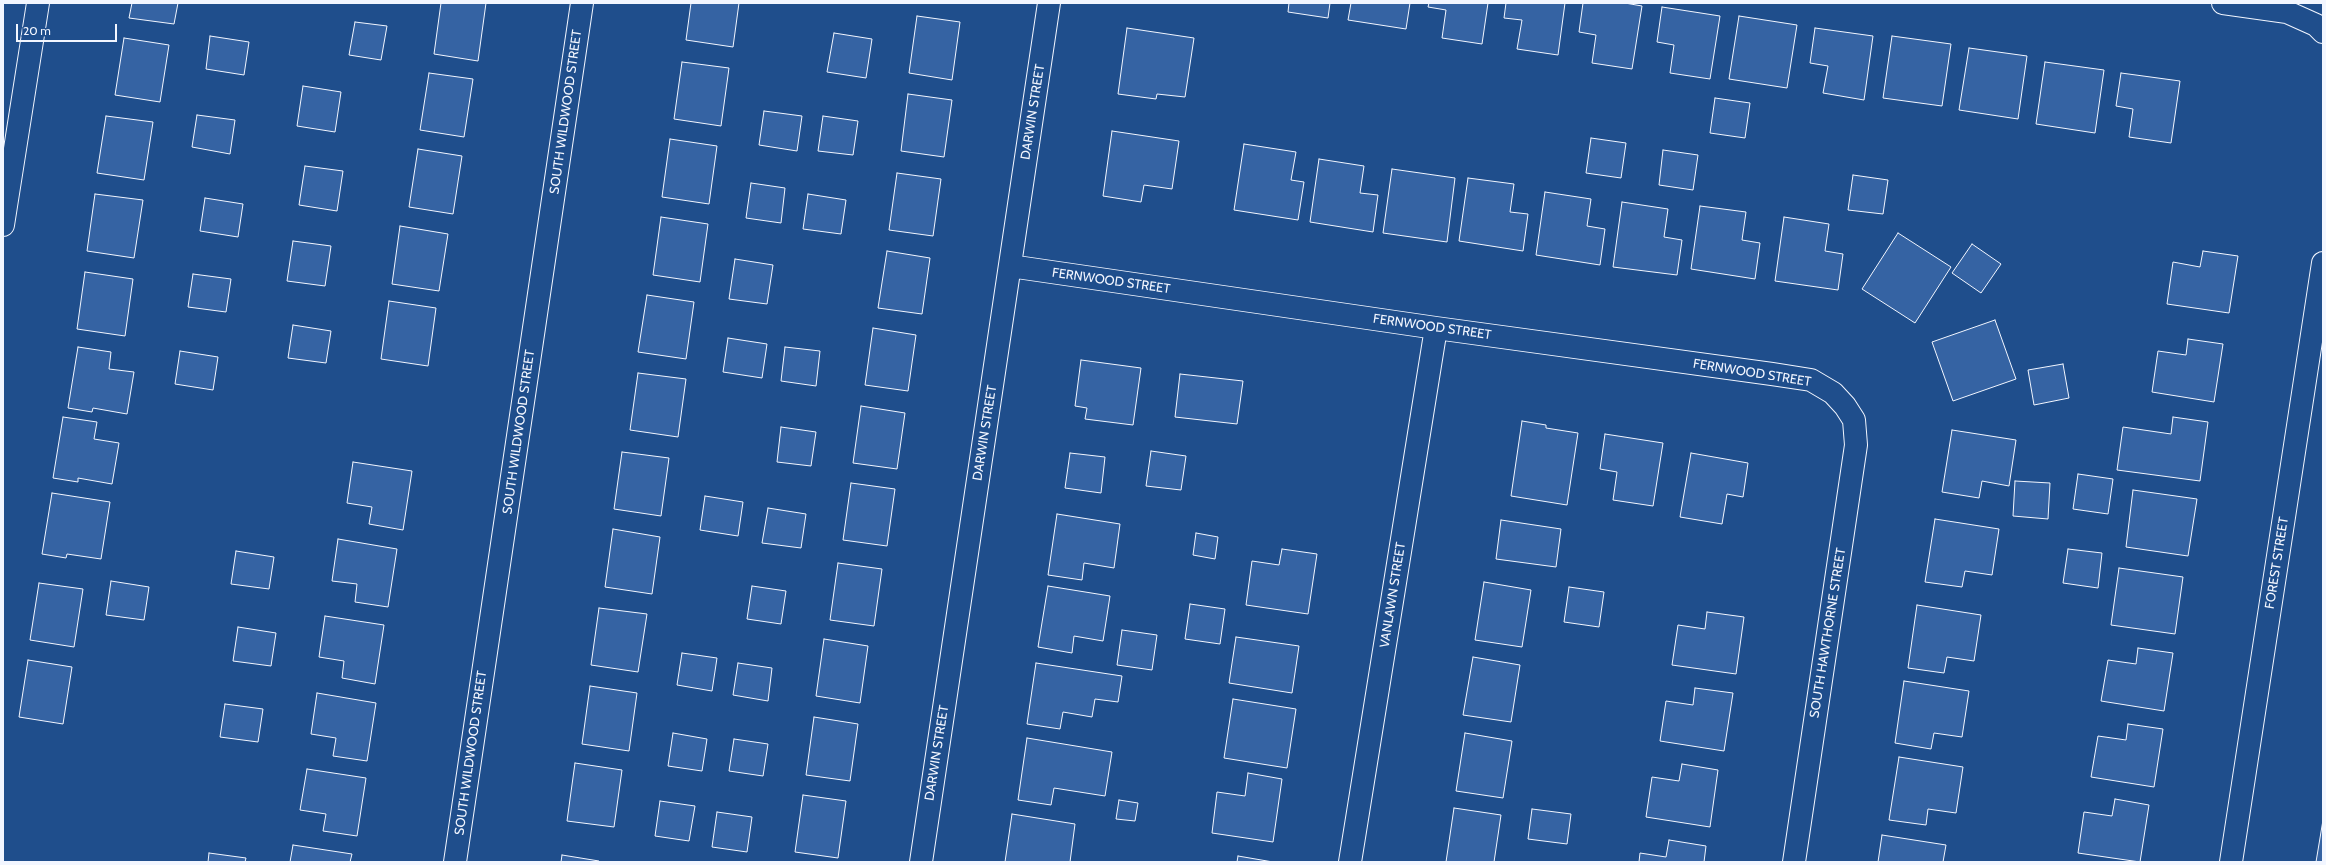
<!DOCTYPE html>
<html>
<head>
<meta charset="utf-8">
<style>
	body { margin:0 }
	#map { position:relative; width:2326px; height:865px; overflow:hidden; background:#1f4e8c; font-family:Cabin,sans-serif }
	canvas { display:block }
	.frame { position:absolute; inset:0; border:4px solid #f2f6ff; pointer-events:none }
	.scale { position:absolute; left:16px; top:24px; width:101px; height:18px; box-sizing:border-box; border:2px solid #f2f6ff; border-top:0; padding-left:5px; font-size:12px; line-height:14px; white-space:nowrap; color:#f2f6ff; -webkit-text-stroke:3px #1f4e8c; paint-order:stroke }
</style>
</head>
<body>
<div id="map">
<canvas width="2326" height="865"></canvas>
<div class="frame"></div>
<div class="scale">20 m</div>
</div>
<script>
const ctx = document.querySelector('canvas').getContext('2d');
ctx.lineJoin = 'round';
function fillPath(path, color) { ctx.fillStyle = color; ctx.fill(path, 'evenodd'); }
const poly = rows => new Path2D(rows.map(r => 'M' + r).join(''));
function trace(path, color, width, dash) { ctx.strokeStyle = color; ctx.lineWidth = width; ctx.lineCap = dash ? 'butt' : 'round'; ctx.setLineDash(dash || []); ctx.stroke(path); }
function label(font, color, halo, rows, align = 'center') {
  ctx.font = font + ' Cabin,sans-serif'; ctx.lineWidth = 3; ctx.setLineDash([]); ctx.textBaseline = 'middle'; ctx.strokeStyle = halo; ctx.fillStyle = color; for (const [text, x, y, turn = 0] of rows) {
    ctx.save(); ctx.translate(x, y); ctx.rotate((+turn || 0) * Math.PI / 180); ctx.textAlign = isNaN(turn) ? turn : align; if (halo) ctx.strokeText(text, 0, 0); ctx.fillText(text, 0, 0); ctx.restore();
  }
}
const building = poly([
	[132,3,178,3,174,24,129,18,132,3],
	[441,3,486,3,478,61,434,54,441,3],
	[691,3,739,3,733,47,686,40,691,3],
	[1289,3,1330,3,1328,18,1288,12,1289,3],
	[1351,3,1410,3,1406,29,1348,20,1351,3],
	[1429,3,1488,3,1482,44,1442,38,1446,10,1428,7,1429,3],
	[1506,3,1565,3,1558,55,1517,49,1522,20,1504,18,1506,3],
	[1583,3,1625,3,1642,6,1632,69,1592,63,1596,35,1579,32,1583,3],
	[1662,7,1720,16,1710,79,1670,73,1674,45,1657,42,1662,7],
	[917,16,960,22,952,80,909,73,917,16],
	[1739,16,1797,25,1787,88,1729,79,1739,16],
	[355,22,387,26,381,60,349,55,355,22],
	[1127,28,1194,38,1185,97,1157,94,1156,99,1118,94,1127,28],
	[1815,28,1873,36,1864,100,1823,93,1828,66,1810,63,1815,28],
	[834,33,872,39,866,78,827,72,834,33],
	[210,36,249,42,244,75,206,69,210,36],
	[1892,36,1951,44,1942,106,1883,98,1892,36],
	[124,38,169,45,160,102,115,95,124,38],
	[1969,48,2027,56,2018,119,1959,110,1969,48],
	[682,62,729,68,721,126,674,119,682,62],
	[2045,62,2104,70,2095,133,2036,124,2045,62],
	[429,73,473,79,464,137,420,130,429,73],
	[2121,73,2180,81,2171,143,2129,137,2133,109,2116,106,2121,73],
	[303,86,341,92,335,132,297,126,303,86],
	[908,94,952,100,944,157,901,151,908,94],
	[1715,98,1750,103,1745,138,1710,133,1715,98],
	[764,111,802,116,797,151,759,145,764,111],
	[197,115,235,120,230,154,192,147,197,115],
	[106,116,153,122,144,180,97,173,106,116],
	[823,116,858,121,853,155,818,151,823,116],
	[1112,131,1179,141,1172,189,1144,185,1141,202,1103,196,1112,131],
	[1591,138,1626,143,1621,178,1586,173,1591,138],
	[670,139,717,146,709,204,662,197,670,139],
	[1244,144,1296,152,1291,180,1304,182,1298,220,1234,210,1244,144],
	[418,149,462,156,453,214,409,207,418,149],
	[1663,150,1698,155,1693,190,1659,185,1663,150],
	[1319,159,1364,166,1360,193,1378,195,1373,232,1310,222,1319,159],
	[305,166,343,171,337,211,299,205,305,166],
	[1392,169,1455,178,1447,242,1383,233,1392,169],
	[897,173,941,179,933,236,889,230,897,173],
	[1853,175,1888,180,1883,214,1848,210,1853,175],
	[1468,178,1514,184,1510,212,1528,214,1523,251,1459,241,1468,178],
	[751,183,785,188,781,223,746,218,751,183],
	[1545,192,1591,199,1587,226,1605,229,1600,265,1536,255,1545,192],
	[95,194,143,200,134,258,87,251,95,194],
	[808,194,846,200,841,234,803,229,808,194],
	[205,198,243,204,238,237,200,231,205,198],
	[1622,202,1668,209,1664,237,1682,240,1677,275,1613,267,1622,202],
	[1700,206,1746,212,1742,240,1760,243,1755,279,1691,269,1700,206],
	[661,217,708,224,700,282,653,275,661,217],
	[1784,217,1829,224,1825,251,1843,254,1838,290,1775,281,1784,217],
	[400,226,448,234,439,291,392,284,400,226],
	[1898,233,1951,267,1915,323,1862,289,1898,233],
	[293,241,331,246,325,286,287,281,293,241],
	[1972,244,2001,264,1981,293,1952,273,1972,244],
	[887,251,930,258,922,314,878,308,887,251],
	[2203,251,2238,256,2229,313,2167,304,2173,262,2200,267,2203,251],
	[735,259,773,265,767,304,729,299,735,259],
	[85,272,133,279,125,336,77,329,85,272],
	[193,274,231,279,226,312,188,307,193,274],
	[647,295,694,302,686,359,638,352,647,295],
	[389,301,436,308,428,366,381,359,389,301],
	[1995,320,2016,379,1953,401,1932,342,1995,320],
	[293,325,331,331,326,363,288,358,293,325],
	[873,328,916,335,908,391,865,385,873,328],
	[728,338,767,344,762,378,723,372,728,338],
	[2188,339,2223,344,2214,402,2152,392,2158,351,2186,355,2188,339],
	[78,347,111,352,109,369,134,372,127,414,93,408,92,412,68,408,78,347],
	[785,347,820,351,816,386,781,381,785,347],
	[180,351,218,357,213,390,175,384,180,351],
	[1081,360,1141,368,1133,425,1085,419,1087,408,1075,406,1081,360],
	[2063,364,2069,398,2034,405,2028,370,2063,364],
	[638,373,686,379,678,437,630,430,638,373],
	[1180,374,1243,381,1237,424,1175,417,1180,374],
	[861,406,905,413,897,469,853,463,861,406],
	[63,417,97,422,94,439,119,443,112,484,78,478,78,482,53,478,63,417],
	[2173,417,2208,422,2200,481,2117,470,2123,427,2171,434,2173,417],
	[1522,421,1546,425,1546,428,1578,433,1567,505,1511,496,1522,421],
	[781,427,816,432,811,466,777,462,781,427],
	[1952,430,2016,440,2009,486,1982,481,1979,498,1942,492,1952,430],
	[1605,434,1663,443,1653,506,1613,500,1617,472,1600,469,1605,434],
	[1151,451,1186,456,1181,490,1146,486,1151,451],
	[622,452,669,458,661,516,614,509,622,452],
	[1070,453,1105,457,1101,493,1065,488,1070,453],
	[1691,453,1748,463,1743,497,1727,494,1722,524,1680,517,1691,453],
	[353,462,412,471,403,530,369,524,372,507,347,503,353,462],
	[2078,474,2113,479,2108,514,2073,509,2078,474],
	[2015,481,2050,483,2048,519,2013,516,2015,481],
	[851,483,895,489,887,546,843,540,851,483],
	[2133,490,2197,499,2188,556,2126,547,2133,490],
	[52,493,110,502,101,559,67,554,66,558,42,554,52,493],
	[705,496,743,502,738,536,700,530,705,496],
	[768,508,806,514,801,548,762,543,768,508],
	[1057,514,1120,524,1114,568,1084,563,1082,580,1048,575,1057,514],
	[1935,519,1999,529,1992,575,1965,571,1962,587,1925,582,1935,519],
	[1501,520,1561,529,1556,567,1496,559,1501,520],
	[613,529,660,537,652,594,605,587,613,529],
	[1196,533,1218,537,1215,559,1193,555,1196,533],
	[338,539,397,549,388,607,355,602,357,584,332,581,338,539],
	[1282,549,1317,554,1308,614,1246,605,1252,561,1279,565,1282,549],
	[2068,549,2102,553,2098,588,2063,583,2068,549],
	[236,551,274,557,269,589,231,584,236,551],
	[838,563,882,569,874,626,830,620,838,563],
	[2119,568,2183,577,2175,634,2111,625,2119,568],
	[111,581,149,587,144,620,106,615,111,581],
	[1484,582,1531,590,1522,647,1475,640,1484,582],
	[39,583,83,589,74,647,30,640,39,583],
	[752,586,786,591,781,624,747,619,752,586],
	[1048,586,1110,596,1103,641,1074,636,1072,653,1038,647,1048,586],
	[1569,587,1604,592,1599,627,1564,622,1569,587],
	[1190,604,1225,609,1220,644,1185,639,1190,604],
	[1917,605,1981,615,1974,661,1947,657,1944,673,1908,668,1917,605],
	[599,608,647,614,638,672,591,665,599,608],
	[1707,612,1744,617,1736,674,1672,665,1678,625,1705,629,1707,612],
	[325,616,384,625,375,684,342,678,344,661,319,657,325,616],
	[238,627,276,633,271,666,233,661,238,627],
	[1122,630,1157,635,1152,670,1117,665,1122,630],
	[1236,637,1299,646,1292,693,1229,683,1236,637],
	[824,639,868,646,860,703,816,696,824,639],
	[2138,648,2173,653,2164,711,2101,701,2108,660,2136,664,2138,648],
	[682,653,717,658,712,691,677,685,682,653],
	[1473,657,1520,665,1511,722,1463,715,1473,657],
	[28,660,72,667,63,724,19,717,28,660],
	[738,663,772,668,768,701,733,695,738,663],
	[1036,663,1122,676,1118,702,1095,699,1092,717,1063,712,1060,729,1027,724,1036,663],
	[1904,681,1969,691,1962,737,1934,733,1931,749,1895,743,1904,681],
	[590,686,637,693,629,751,582,744,590,686],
	[1695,688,1733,693,1724,751,1660,741,1666,701,1693,705,1695,688],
	[317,693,376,703,367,761,333,756,336,738,311,734,317,693],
	[1233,699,1296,709,1287,768,1224,758,1233,699],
	[225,704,263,709,258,742,220,737,225,704],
	[814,717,858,724,850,781,806,775,814,717],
	[2128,724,2163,729,2154,787,2091,777,2098,736,2126,740,2128,724],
	[673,733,707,739,702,771,668,766,673,733],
	[1465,733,1512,741,1503,798,1456,791,1465,733],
	[1027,738,1112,752,1105,796,1054,788,1051,805,1018,800,1027,738],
	[734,739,768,744,763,776,729,771,734,739],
	[1899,757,1963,767,1956,813,1928,809,1926,825,1889,820,1899,757],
	[575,763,622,770,614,827,567,821,575,763],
	[1682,764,1718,770,1710,827,1646,817,1652,777,1679,781,1682,764],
	[307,769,366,778,357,836,323,831,326,814,300,810,307,769],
	[1248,773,1282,779,1273,842,1212,833,1217,792,1245,796,1248,773],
	[803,795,846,801,838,858,795,852,803,795],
	[2115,799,2149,805,2140,862,2078,853,2084,812,2112,816,2115,799],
	[1119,800,1138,803,1135,821,1116,819,1119,800],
	[660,801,695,806,689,841,655,836,660,801],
	[1454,808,1501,815,1494,862,1446,862,1454,808],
	[1532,809,1571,814,1567,844,1528,839,1532,809],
	[717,812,752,817,747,852,712,847,717,812],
	[1012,814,1075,824,1070,862,1005,862,1012,814],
	[2323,820,2323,862,2316,862,2323,820],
	[1882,835,1946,845,1943,862,1878,862,1882,835],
	[1669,840,1706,846,1704,862,1639,862,1640,853,1666,857,1669,840],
	[293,845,352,854,350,862,290,862,293,845],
	[209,853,246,858,245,862,208,862,209,853],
	[562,855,599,861,599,862,561,862,562,855],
	[1238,856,1273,862,1237,862,1238,856]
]);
const minor = poly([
	[2223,3,2287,12,2316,25,2323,32],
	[3,225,38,3],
	[1010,266,1436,328,1772,374,1811,380,1833,393,1845,406,1854,420,1856,445,1794,862],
	[921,862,1049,3],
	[1350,862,1436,328],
	[2231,862,2323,263]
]);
const tertiary = poly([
	[455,862,582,3]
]);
const streetNames = [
	["SOUTH WILDWOOD STREET",566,112,-82],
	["DARWIN STREET",1033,112,-81],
	["FERNWOOD STREET",1111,281,8],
	["FERNWOOD STREET",1432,327,8],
	["FERNWOOD STREET",1752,373,9],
	["SOUTH WILDWOOD STREET",519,432,-82],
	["DARWIN STREET",985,433,-81],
	["FOREST STREET",2277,563,-81],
	["VANLAWN STREET",1393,595,-81],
	["SOUTH HAWTHORNE STREET",1828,633,-81],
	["SOUTH WILDWOOD STREET",471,753,-82],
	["DARWIN STREET",937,753,-81]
];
fillPath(building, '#3563a3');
trace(building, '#f2f6ff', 1);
trace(minor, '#f2f6ff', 24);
trace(tertiary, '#f2f6ff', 24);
trace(minor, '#1f4e8c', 22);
trace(tertiary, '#1f4e8c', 22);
label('13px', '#f2f6ff', '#1f4e8c', streetNames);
</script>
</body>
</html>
